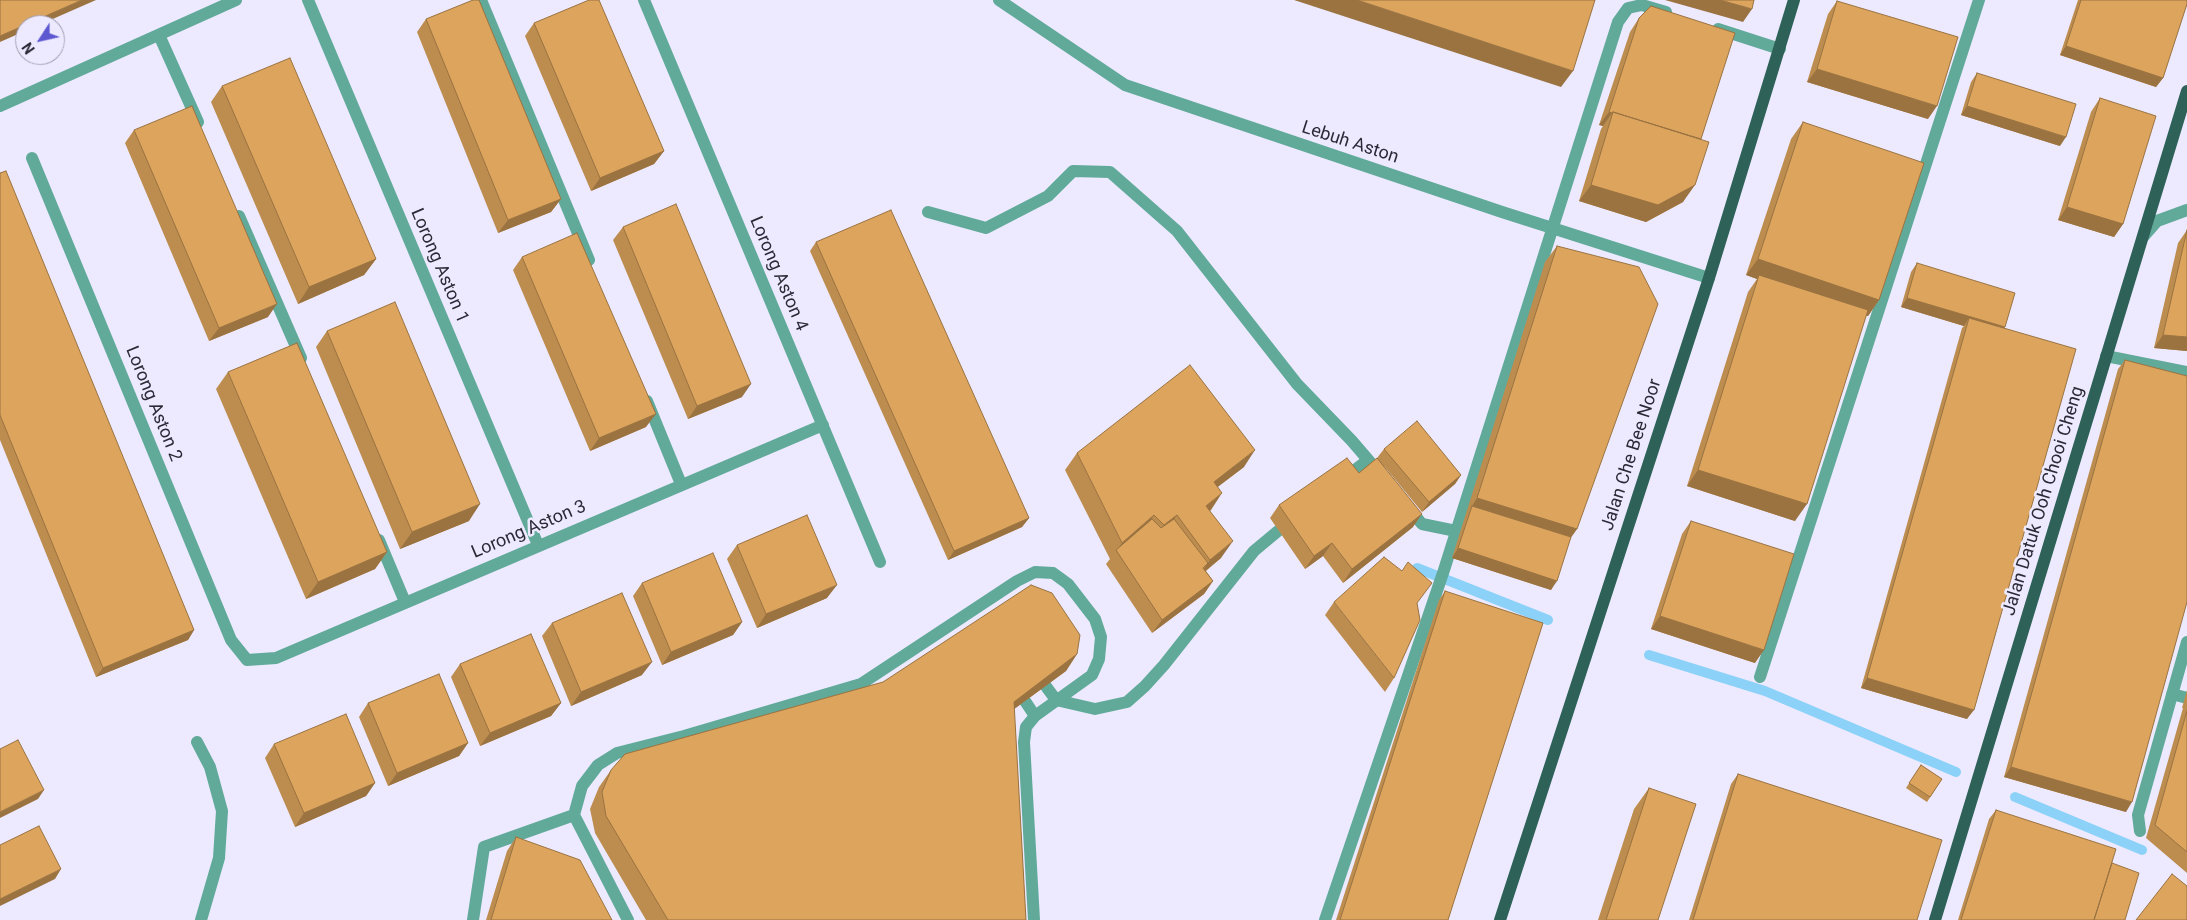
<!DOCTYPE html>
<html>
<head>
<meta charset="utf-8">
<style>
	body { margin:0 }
	#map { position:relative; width:2187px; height:920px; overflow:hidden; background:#edeaff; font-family:Roboto,sans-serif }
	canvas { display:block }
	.north { position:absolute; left:15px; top:15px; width:50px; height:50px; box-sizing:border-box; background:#edeaff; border:1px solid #a09daf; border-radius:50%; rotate:235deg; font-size:14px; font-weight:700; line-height:20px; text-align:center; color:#2c2a37 }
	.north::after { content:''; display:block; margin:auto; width:18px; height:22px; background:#5e58d0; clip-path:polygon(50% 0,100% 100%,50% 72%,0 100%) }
</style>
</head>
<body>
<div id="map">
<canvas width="2187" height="920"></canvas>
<div class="north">N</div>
</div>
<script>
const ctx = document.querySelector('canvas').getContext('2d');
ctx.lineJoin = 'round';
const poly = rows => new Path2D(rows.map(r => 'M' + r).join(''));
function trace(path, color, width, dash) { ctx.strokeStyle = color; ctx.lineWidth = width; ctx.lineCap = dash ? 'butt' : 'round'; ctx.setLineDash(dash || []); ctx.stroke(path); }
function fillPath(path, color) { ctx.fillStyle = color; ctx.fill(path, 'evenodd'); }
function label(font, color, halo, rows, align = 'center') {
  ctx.font = font + ' Roboto,sans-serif'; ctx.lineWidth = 5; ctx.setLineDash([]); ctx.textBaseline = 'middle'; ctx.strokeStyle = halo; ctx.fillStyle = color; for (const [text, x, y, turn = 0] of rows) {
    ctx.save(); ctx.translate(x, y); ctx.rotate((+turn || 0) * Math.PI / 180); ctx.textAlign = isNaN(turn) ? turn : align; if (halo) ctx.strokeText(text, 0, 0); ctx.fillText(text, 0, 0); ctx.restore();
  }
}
const stream = poly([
	[1417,568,1548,620],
	[1649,655,1765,691,1956,772],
	[2015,797,2142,850]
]);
const minor = poly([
	[308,0,538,545],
	[481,0,589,260],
	[644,0,880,562],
	[999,0,1125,85,1502,212,1709,278],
	[1718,29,1780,49],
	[159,35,198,122],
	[0,106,236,0],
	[32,158,231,640,247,660,276,658,823,425],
	[928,212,986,228,1048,196,1073,171,1110,172,1177,231,1297,384,1352,441,1382,476],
	[239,216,301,358],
	[2143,237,2157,221,2187,210],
	[2106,356,2187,372],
	[647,401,681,484],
	[1343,479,1368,460],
	[1407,506,1422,524,1456,531],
	[379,540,405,602],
	[1760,677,1979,0],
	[1045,685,1056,700,1095,709,1127,702,1145,686,1164,665,1254,551,1278,531],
	[2172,694,2187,698],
	[1025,701,1035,716],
	[197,742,210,767,222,811,219,858,201,920],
	[2140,831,2138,815,2187,642],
	[473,920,484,847,574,815],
	[628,920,574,815,582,786,598,765,617,753,684,736,861,684,1017,581,1035,572,1053,573,1068,584,1095,619,1101,637,1099,659,1092,675,1035,716,1026,727,1024,742,1034,920],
	[1325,920,1444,570,1618,22,1628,8,1642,5,1666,12]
]);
const major = poly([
	[1500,920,1709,278,1794,0],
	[1935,920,2187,91]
]);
const wall = poly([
	[2078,0,2187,0,2163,78,2156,87,2060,55],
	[1837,1,1928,119,1807,82,1828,14],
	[1639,18,1701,139,1683,202,1646,222,1579,201,1601,129,1603,126,1599,125,1630,32],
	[426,19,561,199,551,212,498,233,417,32],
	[534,23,664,151,654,164,591,191,525,36],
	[1977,73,2060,146,1961,115,1971,82],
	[222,86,376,259,364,275,298,304,211,102],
	[2100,98,2123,224,2114,237,2058,220,2091,112],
	[1803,122,1879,300,1868,316,1866,316,1795,521,1687,486,1748,292,1757,279,1746,275,1791,139],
	[134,130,268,317,209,341,125,143],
	[0,173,194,630,188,640,96,677,0,440],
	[623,227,742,397,688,419,613,240],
	[2187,230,2187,351,2154,348,2178,243],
	[816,242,1029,518,1022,527,948,560,810,251],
	[1557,246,1577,529,1571,537,1551,590,1452,558,1545,262],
	[522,257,646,427,590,451,513,270],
	[1917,263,2004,329,1967,719,1861,688,1962,328,1964,326,1901,307,1911,272],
	[327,331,469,521,400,549,316,347],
	[2125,360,2126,812,2004,777,2118,369],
	[228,372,387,552,375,569,306,599,216,389],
	[1384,449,1461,475,1455,484,1422,512,1384,466,1413,527,1343,583,1323,556,1305,569,1270,518,1279,505,1359,473,1377,458],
	[1077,453,1244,467,1217,487,1210,511,1221,558,1206,571,1213,581,1204,594,1152,633,1106,564,1110,559,1065,470],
	[1691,521,1755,663,1651,629,1682,534],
	[737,545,827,598,757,628,727,559],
	[642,583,742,622,733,635,662,665,633,596],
	[1445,591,1448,920,1336,920,1439,600],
	[1334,602,1394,678,1385,692,1325,615],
	[552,623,642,675,571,706,542,636],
	[1077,654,1066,671,1014,709,1026,920,646,920,595,833,590,809,599,787,611,770],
	[460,664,561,703,551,716,480,746,451,677],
	[2187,690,2187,873,2146,838,2183,708,2182,708],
	[368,703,468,743,459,756,388,786,359,717],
	[274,744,375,783,366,796,295,827,265,758],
	[1921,765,1942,779,1927,802,1906,788],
	[1738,774,1917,920,1689,920,1731,784],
	[1649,788,1658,920,1598,920,1634,809],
	[1996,810,2112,864,2125,920,1958,920,1989,819],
	[516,837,612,920,486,920,507,851]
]);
const shadedWall = poly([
	[82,0,96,0,39,25,25,25],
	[1294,0,1357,0,1573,71,1561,87],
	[1665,0,1720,0,1752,9,1743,22],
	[25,25,25,31,0,42,0,36],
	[2066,46,2163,78,2156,87,2060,55],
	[1817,69,1937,106,1928,119,1807,82],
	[1967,106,2066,137,2060,146,1961,115],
	[1609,112,1612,113,1603,126,1599,125],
	[664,151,654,164,591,191,600,178],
	[1591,185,1695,185,1683,202,1646,222,1579,201],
	[561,199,551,212,498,233,508,220],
	[2067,207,2123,224,2114,237,2058,220],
	[376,259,364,275,298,304,309,287],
	[1758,259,1879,300,1868,316,1758,279,1759,275,1757,279,1746,275],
	[1907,298,2005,327,1999,337,1969,318,1964,326,1901,307],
	[277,304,268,317,209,341,219,328],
	[2163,335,2187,337,2187,351,2154,348],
	[751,384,742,397,688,419,697,406],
	[656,414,646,427,590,451,599,438],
	[1255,450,1244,467,1202,499,1214,482],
	[1698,470,1807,504,1795,521,1687,486],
	[1461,475,1455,484,1422,512,1429,502],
	[1222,493,1211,510,1195,523,1206,506],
	[1477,498,1577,529,1565,546,1472,506],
	[480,504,469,521,400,549,412,532],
	[1422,514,1413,527,1343,583,1352,569],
	[1154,515,1143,532,1116,552,1122,543],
	[1177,515,1165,532,1152,541,1164,525],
	[1029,518,1022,527,948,560,954,551],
	[1233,541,1221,558,1199,576,1210,560],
	[1332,543,1323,556,1305,569,1314,556],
	[1458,548,1557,581,1551,590,1452,558],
	[387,552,375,569,306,599,318,582],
	[1213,581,1204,594,1152,633,1162,620],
	[837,585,827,598,757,628,766,614],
	[1660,616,1764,650,1755,663,1651,629],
	[742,622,733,635,662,665,671,652],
	[194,630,188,640,96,677,103,668],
	[1077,654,1066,671,1002,718,1014,702],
	[652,662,642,675,571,706,581,692],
	[1867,678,1974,710,1967,719,1861,688],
	[561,703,551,716,480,746,490,733],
	[468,743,459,756,388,786,397,773],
	[2011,767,2132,802,2126,812,2004,777],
	[375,783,366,796,295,827,304,813],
	[44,790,38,799,0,818,0,812],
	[61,869,55,879,0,906,0,899]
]);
const building = poly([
	[0,0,82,0,0,36,0,0],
	[473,0,479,0,561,199,508,220,426,19,473,0],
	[589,0,599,0,664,151,600,178,534,23,589,0],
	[1357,0,1595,0,1573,71,1357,0],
	[1720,0,1754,0,1752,9,1720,0],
	[2081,0,2187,0,2187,4,2163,78,2066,46,2081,0],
	[1837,1,1958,37,1937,106,1817,69,1837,1],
	[1651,6,1735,33,1701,139,1613,112,1612,113,1609,112,1639,18,1651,6],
	[290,58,376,259,309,287,222,86,290,58],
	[1977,73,2076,104,2066,137,1967,106,1977,73],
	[2100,98,2156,116,2123,224,2067,207,2100,98],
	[192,106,277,304,219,328,134,130,192,106],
	[1613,112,1709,142,1695,185,1658,205,1591,185,1613,112],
	[1803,122,1924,163,1879,300,1758,259,1803,122],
	[6,171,194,630,103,668,0,415,0,173,6,171],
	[676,204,751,384,697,406,623,227,676,204],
	[891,210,1029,518,954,551,816,242,891,210],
	[2187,230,2187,337,2163,335,2187,230],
	[577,233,656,414,599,438,522,257,577,233],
	[1557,246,1639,267,1658,304,1577,529,1477,498,1557,246],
	[1917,263,2015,293,2005,327,1907,298,1917,263],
	[1759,275,1868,310,1807,504,1698,470,1759,275],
	[395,302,480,504,412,532,327,331,395,302],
	[1969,318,2076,349,1974,710,1867,678,1969,318],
	[297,343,387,552,318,582,228,372,297,343],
	[2125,360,2187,376,2187,602,2132,802,2011,767,2125,360],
	[1190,365,1255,450,1214,482,1222,493,1206,506,1233,541,1210,560,1177,515,1164,525,1154,515,1122,543,1077,453,1190,365],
	[1417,421,1461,475,1429,502,1384,449,1417,421],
	[1347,458,1359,473,1377,458,1422,514,1352,569,1332,543,1314,556,1279,505,1347,458],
	[1472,506,1571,537,1557,581,1458,548,1472,506],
	[807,515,837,585,766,614,737,545,807,515],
	[1152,519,1161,528,1174,519,1208,563,1203,568,1213,581,1162,620,1116,550,1152,519],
	[1691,521,1794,554,1764,650,1660,616,1691,521],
	[713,553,742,622,671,652,642,583,713,553],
	[1384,557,1402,571,1408,562,1432,583,1417,603,1420,620,1394,678,1334,602,1384,557],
	[1031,585,1052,593,1080,635,1077,654,1014,702,1026,920,668,920,606,816,602,792,611,770,625,754,883,682,1031,585],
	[1445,591,1543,623,1448,920,1340,920,1445,591],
	[622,593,652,662,581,692,552,623,622,593],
	[531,634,561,703,490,733,460,664,531,634],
	[439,674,468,743,397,773,368,703,439,674],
	[2187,711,2187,852,2155,825,2187,711],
	[346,714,375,783,304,813,274,744,346,714],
	[18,740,44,790,0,812,0,749,18,740],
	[1921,765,1942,779,1930,797,1909,783,1921,765],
	[1738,774,1942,840,1917,920,1693,920,1738,774],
	[1649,788,1696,804,1658,920,1606,920,1649,788],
	[1996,810,2116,849,2094,920,1961,920,1996,810],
	[39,826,61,869,0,899,0,845,39,826],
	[516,837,580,860,612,920,491,920,516,837],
	[2112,863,2139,873,2125,920,2094,920,2112,863],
	[2172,874,2187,886,2187,920,2136,920,2172,874]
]);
const streetNames = [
	["Lebuh Aston",1350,143,18],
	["Lorong Aston 1",439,266,67],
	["Lorong Aston 4",778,274,67],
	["Lorong Aston 2",153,404,68],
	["Jalan Che Bee Noor",1632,455,-72],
	["Jalan Datuk Ooh Chooi Cheng",2044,501,-73],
	["Lorong Aston 3",529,530,-23]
];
trace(stream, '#8cd2f8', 10);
trace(minor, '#61aa9a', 12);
trace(major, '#2e6157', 12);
fillPath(wall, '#bd8d50');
fillPath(shadedWall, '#9a7341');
fillPath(building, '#dca45d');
trace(building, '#9a7341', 1);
label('18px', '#2c2a37', '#edeaff', streetNames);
</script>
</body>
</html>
